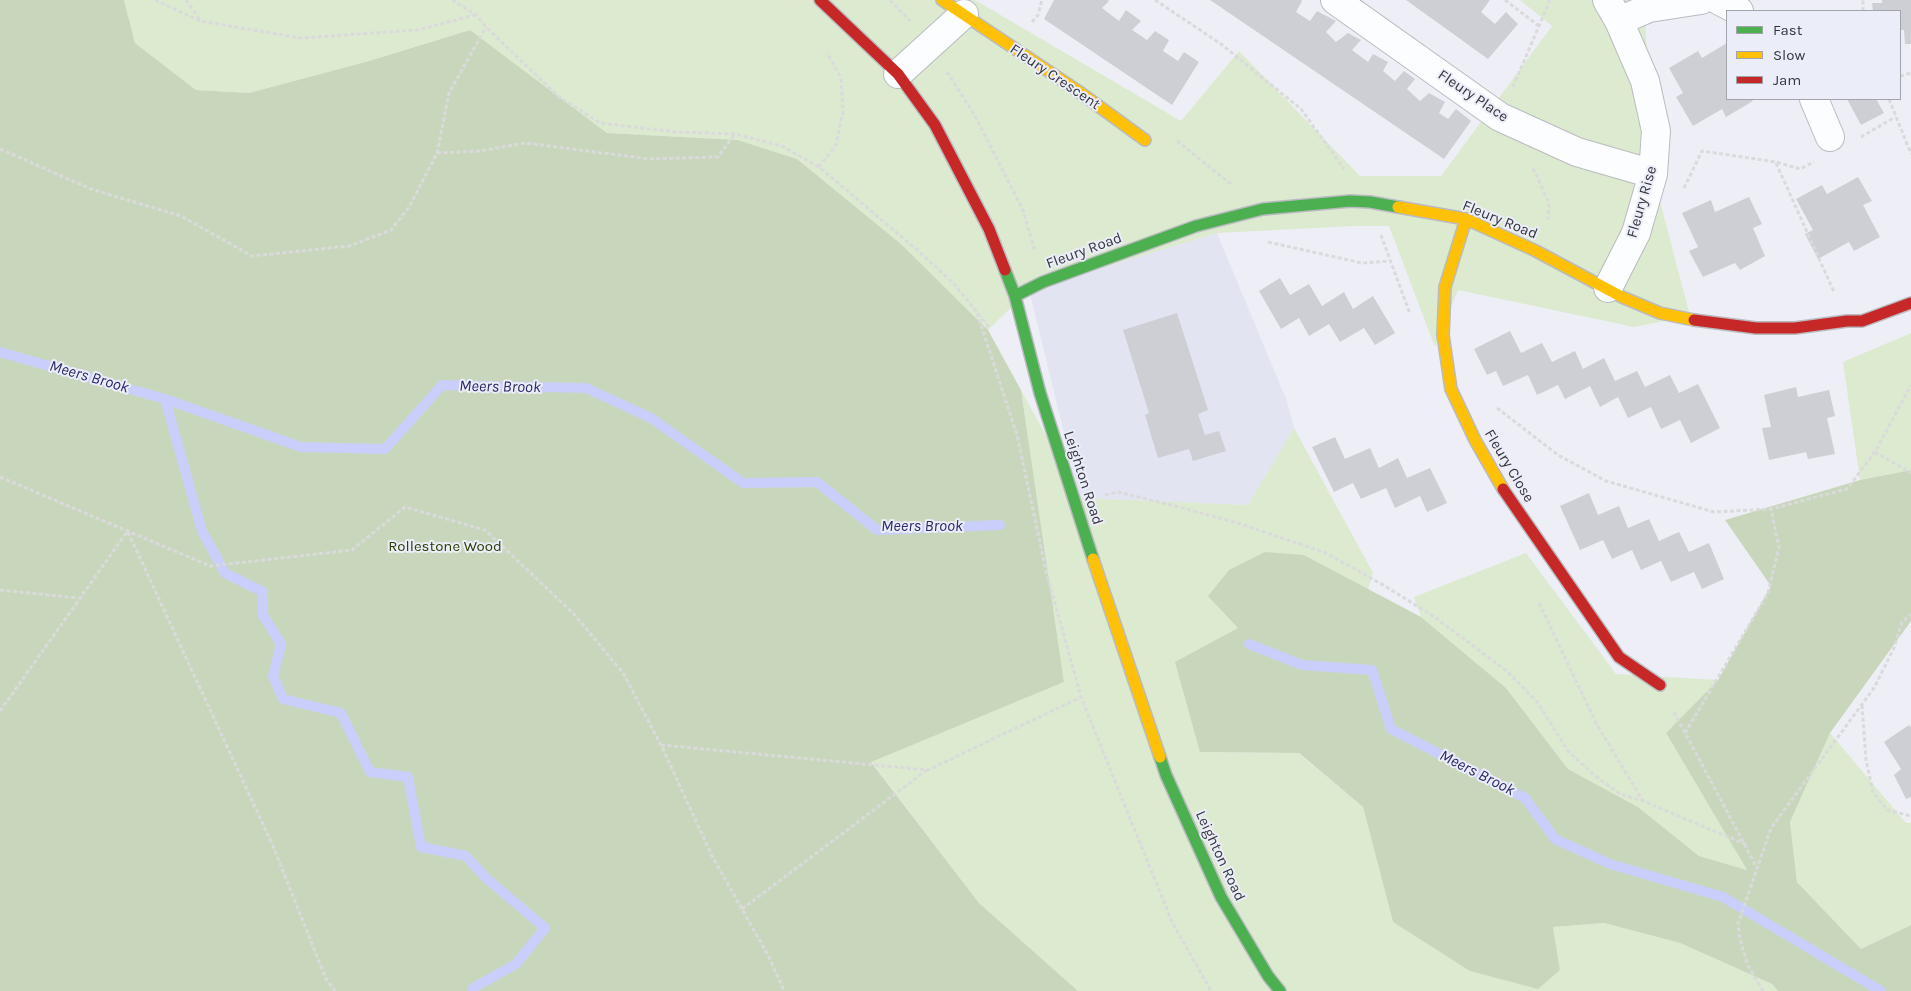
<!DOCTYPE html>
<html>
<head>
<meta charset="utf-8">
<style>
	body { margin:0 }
	#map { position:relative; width:1911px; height:991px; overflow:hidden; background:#eeeff6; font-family:Karla,sans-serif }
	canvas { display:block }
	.legend { position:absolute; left:1726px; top:10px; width:175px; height:90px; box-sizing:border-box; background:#ebedf9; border:1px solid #a2a4ad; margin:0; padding:6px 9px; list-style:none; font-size:15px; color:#35363b }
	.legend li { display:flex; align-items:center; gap:10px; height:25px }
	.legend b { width:25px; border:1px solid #a2a4ad }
</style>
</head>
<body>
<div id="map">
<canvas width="1911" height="991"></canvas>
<ul class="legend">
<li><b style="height:6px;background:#4caf50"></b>Fast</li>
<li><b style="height:6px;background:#ffc107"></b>Slow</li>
<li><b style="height:6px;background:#c62828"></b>Jam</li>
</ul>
</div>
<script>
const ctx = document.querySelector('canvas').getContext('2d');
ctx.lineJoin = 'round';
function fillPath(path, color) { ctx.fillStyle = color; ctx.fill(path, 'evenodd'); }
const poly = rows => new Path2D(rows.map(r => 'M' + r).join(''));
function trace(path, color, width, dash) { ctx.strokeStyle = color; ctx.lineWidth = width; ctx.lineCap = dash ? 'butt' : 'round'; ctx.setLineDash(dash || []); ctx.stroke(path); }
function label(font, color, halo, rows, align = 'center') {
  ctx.font = font + ' Karla,sans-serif'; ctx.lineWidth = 4; ctx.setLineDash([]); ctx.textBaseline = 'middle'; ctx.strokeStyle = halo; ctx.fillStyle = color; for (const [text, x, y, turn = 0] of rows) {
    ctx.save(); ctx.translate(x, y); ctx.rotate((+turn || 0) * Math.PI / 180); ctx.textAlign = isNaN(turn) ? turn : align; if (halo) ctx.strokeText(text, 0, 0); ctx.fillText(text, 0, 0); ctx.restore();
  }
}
const built = poly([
	[1217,233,1287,401,1294,428,1248,505,1080,498,1029,290]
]);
const green = poly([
	[124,0,975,0,1181,121,1239,51,1360,176,1441,176,1552,26,1520,0,1630,0,1645,18,1655,182,1690,316,1634,327,1458,290,1435,347,1389,226,1355,226,1217,233,1029,290,988,330,901,244,797,159,738,140,607,133,470,30,369,61,249,93,196,90,135,43],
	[1911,333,1911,470,1860,480,1843,362],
	[1021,390,1080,498,1248,505,1294,428,1373,573,1368,589,1304,555,1239,628,1200,752,1298,753,1363,807,1393,922,1560,970,1553,927,1604,923,1680,943,1772,984,1778,991,1078,991,979,903,871,761,1064,682],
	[1526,553,1616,674,1718,680,1666,733,1747,870,1699,856,1638,807,1568,769,1506,688,1421,617,1414,597],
	[1830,733,1906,823,1911,823,1911,925,1861,949,1797,882,1790,822]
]);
const forest = poly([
	[0,0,124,0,135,43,196,90,249,93,369,61,470,30,607,133,738,140,797,159,901,244,988,330,1021,390,1064,682,871,762,979,903,1078,991,0,991],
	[1911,470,1911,621,1830,733,1790,822,1797,882,1861,949,1911,925,1911,991,1778,991,1772,984,1680,943,1604,923,1553,927,1560,970,1538,989,1470,971,1393,922,1363,807,1299,753,1200,752,1175,662,1238,628,1208,596,1229,570,1265,552,1304,555,1421,617,1506,688,1568,769,1638,807,1699,856,1747,870,1666,733,1718,680,1771,586,1725,520,1860,480]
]);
const stream = poly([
	[0,352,165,399,301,447,385,449,442,385,586,388,651,418,743,483,817,482,877,530,1000,525],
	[165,399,202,531,225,573,263,592,263,615,281,644,273,676,283,699,341,713,370,772,408,777,421,847,466,856,485,877,545,928,516,964,473,988,473,991],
	[1249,644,1302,665,1372,670,1391,729,1525,798,1555,839,1610,864,1723,897,1881,991]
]);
const building = poly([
	[1054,0,1108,0,1109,1,1102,8,1119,21,1126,10,1141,21,1132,30,1147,40,1155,31,1169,40,1163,51,1178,61,1184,52,1199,62,1172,105,1044,19],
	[1210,0,1301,0,1302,1,1296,12,1310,21,1317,11,1336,21,1326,32,1336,42,1348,33,1361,40,1352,50,1368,62,1373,54,1388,62,1383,71,1395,81,1404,71,1415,79,1407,89,1420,101,1429,93,1445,102,1439,113,1448,119,1456,109,1471,121,1444,159],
	[1406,0,1490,0,1481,12,1495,24,1506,12,1518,24,1488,59],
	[1882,0,1911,0,1911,44,1905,44,1904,30,1900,30,1900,11,1873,11,1872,3,1882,3],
	[1727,43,1727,99,1751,99,1753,101,1726,117,1722,109,1693,126,1676,97,1683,93,1669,68,1698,51,1702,58],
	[1847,99,1876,99,1884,113,1861,125],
	[1858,177,1872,201,1863,205,1880,237,1854,251,1849,242,1818,259,1805,234,1813,230,1796,199,1822,185,1827,194],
	[1749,197,1762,224,1753,228,1765,256,1740,270,1735,263,1703,277,1689,251,1698,247,1682,213,1711,200,1715,212],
	[1280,278,1290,295,1309,284,1322,306,1344,292,1353,309,1373,296,1395,333,1375,345,1364,328,1340,342,1329,324,1309,336,1299,318,1281,329,1259,291],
	[1177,313,1208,410,1198,414,1205,435,1219,431,1226,451,1193,461,1189,449,1158,458,1145,415,1149,413,1123,330],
	[1510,331,1521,353,1542,343,1552,362,1575,351,1583,369,1604,358,1615,381,1637,371,1645,387,1670,375,1679,393,1698,384,1720,428,1691,443,1680,420,1661,429,1651,407,1628,418,1618,397,1600,407,1590,386,1565,399,1558,385,1537,395,1528,375,1503,386,1496,371,1487,375,1474,349],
	[1796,387,1798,397,1829,390,1835,416,1827,418,1835,454,1808,459,1806,452,1769,460,1762,428,1771,427,1764,395],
	[1335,437,1345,459,1370,448,1379,468,1398,458,1407,478,1430,468,1447,503,1427,512,1420,496,1395,508,1386,488,1361,499,1353,483,1334,492,1312,447],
	[1589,493,1598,515,1619,506,1628,528,1649,519,1659,541,1679,532,1689,552,1709,543,1724,579,1702,589,1694,572,1671,582,1661,561,1641,570,1632,550,1612,559,1603,540,1580,550,1560,506],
	[1909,725,1911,727,1911,797,1906,799,1894,775,1901,769,1884,742]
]);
const path = poly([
	[155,0,200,21,301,38,417,30,475,15],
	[186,0,200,20],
	[452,0,476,15,486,27,558,96,600,123,677,132,735,134,782,146,819,167,916,249,954,284,989,327],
	[890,0,910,21],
	[1155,0,1221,44,1301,109,1344,169],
	[1505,0,1539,26],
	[1863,11,1863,0],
	[1032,22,1038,15,1042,0],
	[947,72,974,114,1023,210,1035,252],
	[1900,76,1911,73],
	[1513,87,1550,0],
	[1889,99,1911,154],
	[1861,137,1895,117],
	[1177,141,1231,184],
	[0,149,91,189,181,216,252,256,349,246,391,230,409,207,437,153,449,93,486,27],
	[437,153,479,151,526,143,649,159,718,157,735,134],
	[1776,163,1834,292],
	[819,167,836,145,843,112,841,78,827,53],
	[1533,168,1549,203,1548,220],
	[1684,188,1702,151,1776,162,1800,169,1814,162],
	[1381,235,1410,314],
	[1268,242,1362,263,1390,261],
	[977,313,1017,435,1046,571,1081,697,1172,922,1211,991],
	[1497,408,1558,455,1606,481,1714,512,1771,509,1847,489,1875,452,1911,385],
	[1875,452,1911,473],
	[0,477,210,566,352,550,405,507,485,530,574,614,623,673,661,745,712,856,769,957,784,991],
	[1105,495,1118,492,1175,506,1241,524,1326,553,1385,586,1433,616,1508,672,1538,703,1568,751,1595,776,1620,794,1643,801,1745,844],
	[128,532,273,846,326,979,335,991],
	[0,590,78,598],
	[1539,603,1597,725,1643,801],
	[1862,705,1866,760,1873,792,1887,810,1911,816],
	[0,711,127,532],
	[1674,712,1757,868],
	[1685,733,1768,593,1779,547,1771,509],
	[661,745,928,770,1081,697],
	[742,909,927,770],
	[1763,991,1747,964,1740,939,1738,924,1771,828,1874,688,1894,648,1902,622,1911,614]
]);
const street = poly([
	[1335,0,1500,117,1577,152,1653,174],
	[1607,0,1619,21,1645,81,1656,131,1653,174,1636,233,1608,288],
	[1718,0,1739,11],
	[1619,21,1649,8,1701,0],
	[898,74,964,14],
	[1814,99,1830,137]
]);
const fast = poly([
	[1005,270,1015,296,1040,393,1093,559],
	[1015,296,1043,282,1196,226,1263,209,1350,201,1370,202,1398,207],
	[1160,757,1166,775,1221,897,1268,976,1280,991]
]);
const slow = poly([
	[942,0,1078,91,1145,140],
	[1398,207,1466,219,1536,251,1622,297,1660,313,1694,320],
	[1466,219,1445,287,1443,335,1451,389,1475,440,1503,489],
	[1093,559,1160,757]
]);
const jam = poly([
	[820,0,898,74,935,125,989,229,1005,270],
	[1694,320,1756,328,1795,328,1847,321,1862,321,1911,303],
	[1503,489,1619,657,1660,685]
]);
const streetNames = [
	["Fleury Crescent",1055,77,34],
	["Fleury Place",1473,96,34],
	["Fleury Rise",1642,202,-74],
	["Fleury Road",1500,220,22],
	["Fleury Road",1084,251,-20],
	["Fleury Close",1509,466,59],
	["Leighton Road",1083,478,72],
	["Leighton Road",1220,856,65]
];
const parkNames = [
	["Rollestone Wood",445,547]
];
const waterNames = [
	["Meers Brook",89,377,16],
	["Meers Brook",500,387,1],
	["Meers Brook",922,526],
	["Meers Brook",1477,773,27]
];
fillPath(built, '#e2e4f2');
fillPath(green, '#dcead0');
fillPath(forest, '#c8d7bb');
trace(stream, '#c9cffa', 10);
fillPath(building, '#cecfd4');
trace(street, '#babbc0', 30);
trace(fast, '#babbc0', 14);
trace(slow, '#babbc0', 14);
trace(jam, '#babbc0', 14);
trace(path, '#dadadc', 3, [4, 2.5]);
trace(street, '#fcfdfe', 28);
trace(fast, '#4caf50', 11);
trace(slow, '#ffc107', 11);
trace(jam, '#c62828', 11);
label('15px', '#35363b', '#ebedf9', streetNames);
label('15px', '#283e00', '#ebedf9', parkNames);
label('italic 16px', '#29286a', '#ebedf9', waterNames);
</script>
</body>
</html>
